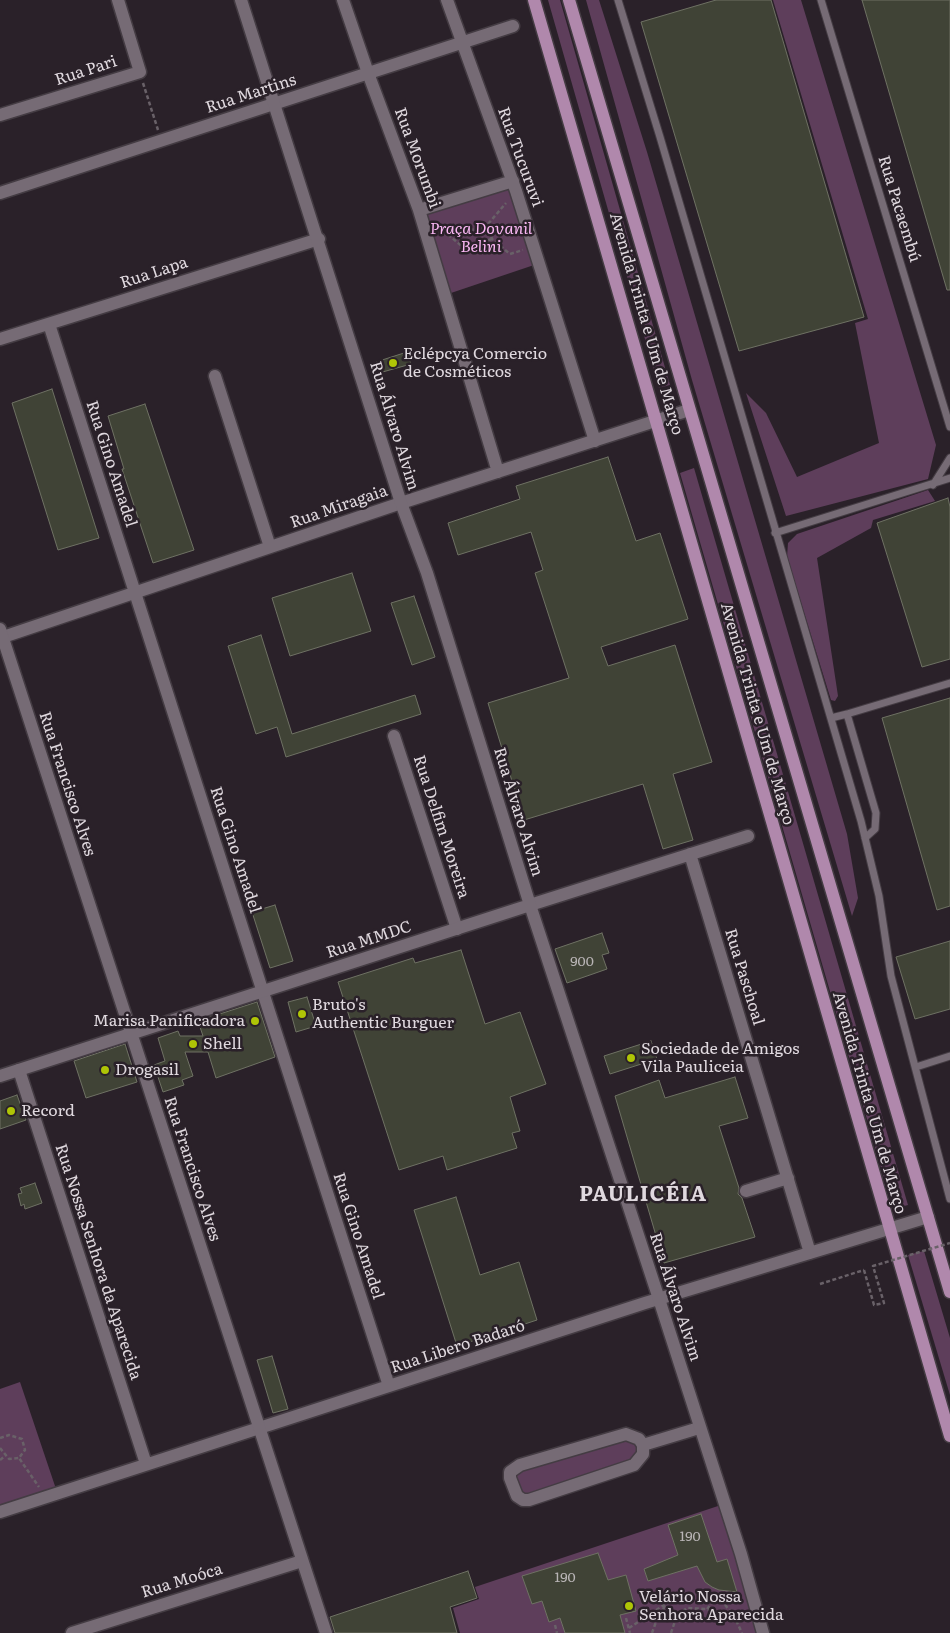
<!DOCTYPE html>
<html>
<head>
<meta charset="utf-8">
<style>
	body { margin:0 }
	canvas { display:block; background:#2a2129 }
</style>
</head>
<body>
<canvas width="950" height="1633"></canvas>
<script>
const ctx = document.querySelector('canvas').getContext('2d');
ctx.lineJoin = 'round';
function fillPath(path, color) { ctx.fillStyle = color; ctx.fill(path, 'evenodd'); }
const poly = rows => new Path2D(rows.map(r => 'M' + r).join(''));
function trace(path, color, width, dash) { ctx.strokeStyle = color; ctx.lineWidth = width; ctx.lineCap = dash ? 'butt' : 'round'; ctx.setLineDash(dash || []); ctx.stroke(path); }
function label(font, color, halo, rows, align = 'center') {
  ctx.font = font + ' Literata,serif'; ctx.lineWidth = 5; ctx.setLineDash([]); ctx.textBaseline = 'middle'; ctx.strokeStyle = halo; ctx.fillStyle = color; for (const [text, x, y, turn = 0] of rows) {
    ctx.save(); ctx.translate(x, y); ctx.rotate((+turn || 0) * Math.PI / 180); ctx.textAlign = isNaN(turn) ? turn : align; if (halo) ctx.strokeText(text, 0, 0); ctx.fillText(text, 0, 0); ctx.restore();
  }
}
const green = poly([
	[548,0,560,0,670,385,659,388],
	[586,0,599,0,647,152,847,834,858,898,852,916,692,380],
	[773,0,801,0,936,445,928,479,786,516,746,393,766,413,797,477,879,443,855,323,868,319],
	[511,184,537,264,448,294,423,211],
	[694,468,908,1205,893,1209,680,473],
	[928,490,935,501,873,520,871,528,817,558,838,696,835,701,831,700,787,557,788,543,797,534],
	[924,1251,950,1338,950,1395,908,1255],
	[20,1382,56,1489,0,1508,0,1389],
	[633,1435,640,1458,520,1497,513,1474],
	[721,1505,762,1633,460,1633,453,1608,479,1599,475,1587]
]);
const building = poly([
	[716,0,771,0,864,317,739,351,641,22,716,0],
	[862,0,950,0,950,290,947,290,862,0],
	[407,352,411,364,379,373,376,362,407,352],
	[52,389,99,538,58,550,12,403,52,389],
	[145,404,194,550,153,563,122,469,124,469,108,416,145,404],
	[608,457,636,541,660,533,688,619,601,647,608,666,675,645,712,762,673,774,693,840,663,849,643,784,524,820,488,703,569,678,535,573,543,570,531,532,458,555,448,523,520,499,516,486,608,457],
	[948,498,950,507,950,659,922,667,877,523,948,498],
	[352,573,371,631,290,656,272,598,352,573],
	[414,596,435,657,412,665,391,603,414,596],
	[261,635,292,734,415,695,421,714,286,757,277,727,256,734,228,646,261,635],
	[950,698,950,906,937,910,882,718,950,698],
	[275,905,293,961,270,968,252,912,275,905],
	[602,933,609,953,602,955,607,969,567,983,555,949,602,933],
	[950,941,950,1009,915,1019,896,957,950,941],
	[461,950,485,1024,520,1012,546,1084,510,1097,520,1131,512,1133,517,1148,447,1170,443,1156,399,1170,338,982,413,958,415,963,461,950],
	[307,997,316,1026,296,1032,288,1002,307,997],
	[257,1002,275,1057,216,1078,208,1052,185,1052,193,1076,182,1080,184,1085,163,1092,154,1065,165,1061,158,1038,178,1031,180,1036,203,1036,198,1021,257,1002],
	[651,1041,657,1059,610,1074,604,1056,651,1041],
	[125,1044,137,1082,86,1098,74,1061,125,1044],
	[735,1077,748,1118,719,1126,739,1188,738,1194,742,1198,755,1237,664,1263,615,1096,659,1080,665,1098,735,1077],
	[17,1095,26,1120,0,1129,0,1101,17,1095],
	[35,1183,42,1203,25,1209,24,1204,21,1206,18,1194,22,1193,20,1188,35,1183],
	[456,1197,480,1275,519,1262,537,1320,457,1346,414,1210,456,1197],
	[272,1356,288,1409,273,1413,257,1360,272,1356],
	[701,1514,717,1562,727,1559,737,1592,719,1590,712,1587,705,1582,697,1566,648,1581,644,1569,678,1555,668,1525,701,1514],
	[598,1553,608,1580,626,1575,636,1611,620,1615,625,1633,565,1633,560,1618,549,1622,542,1601,532,1604,522,1576,598,1553],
	[468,1571,477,1598,450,1607,457,1633,335,1633,330,1617,468,1571]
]);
const path = poly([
	[143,83,158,130],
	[488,224,492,239,510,254,523,250],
	[438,226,464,248,492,239],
	[444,231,469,231,488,224,506,203],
	[820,1284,864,1270],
	[0,1438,9,1435,22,1439,25,1450,19,1458,39,1487],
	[0,1448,9,1459,19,1458],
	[0,1460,5,1456],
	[707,1609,717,1597],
	[626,1618,630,1633],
	[555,1625,557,1633],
	[629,1628,667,1603,661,1597],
	[652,1633,657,1619,667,1603,686,1596,703,1593,713,1594,722,1601,734,1616,742,1633],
	[671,1633,677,1615,687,1608,707,1609,724,1617,736,1620]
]);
const service = poly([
	[618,0,660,137,861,821,879,896,891,976,950,1199],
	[821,0,950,427],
	[933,485,950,458],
	[775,533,950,478],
	[847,714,950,683],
	[831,718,847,714,876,813,875,829,865,838],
	[916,1067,950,1056]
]);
const minor = poly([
	[343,0,368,73,419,210,498,472],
	[447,0,516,191,595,441],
	[0,115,140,72,118,0],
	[0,193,513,26],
	[419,210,513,181],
	[49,324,389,1386],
	[0,339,319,239],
	[215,376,270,547],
	[0,638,401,503,689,410],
	[394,736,457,929],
	[690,854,810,1253],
	[530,905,748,836],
	[19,1070,146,1464],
	[746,1191,788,1178],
	[626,1434,639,1439,643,1445,643,1454,634,1465,529,1500,523,1500,517,1496,510,1478,510,1472,520,1465,626,1434],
	[643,1445,699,1428],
	[0,1512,645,1303,928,1217],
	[72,1633,302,1561]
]);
const tertiary = poly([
	[241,0,401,503,427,573,530,905,659,1299,741,1554,763,1633],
	[0,629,326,1633],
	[0,1076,530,905]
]);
const primary = poly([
	[534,0,950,1436],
	[569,0,950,1292]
]);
const pathBridge = poly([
	[864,1270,874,1305,884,1303,873,1266,950,1243]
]);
const markers = [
	[393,363,5,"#afc506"],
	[302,1014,5,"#afc506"],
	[255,1021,5,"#afc506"],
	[193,1044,5,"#afc506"],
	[631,1058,5,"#afc506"],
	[105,1070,5,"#afc506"],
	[11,1111,5,"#afc506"],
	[629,1606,5,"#afc506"]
];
const numberNames = [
	["900",582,962],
	["190",690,1537],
	["190",565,1578]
];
const streetNames = [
	["Rua Pari",86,71,-18],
	["Rua Martins",251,94,-18],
	["Rua Tucuruvi",520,157,70],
	["Rua Morumbi",417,158,70],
	["Rua Pacaembú",899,209,73],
	["Rua Lapa",154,273,-18],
	["Avenida Trinta e Um de Março",646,324,74],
	["Rua Álvaro Alvim",394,426,73],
	["Rua Gino Amadel",111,464,72],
	["Rua Miragaia",339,507,-19],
	["Avenida Trinta e Um de Março",757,714,74],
	["Rua Francisco Alves",67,784,72],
	["Rua Álvaro Alvim",518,812,73],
	["Rua Delfim Moreira",441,827,72],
	["Rua Gino Amadel",235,850,72],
	["Rua MMDC",369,940,-18],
	["Rua Paschoal",744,977,73],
	["Avenida Trinta e Um de Março",869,1103,74],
	["Rua Francisco Alves",192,1169,72],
	["Rua Gino Amadel",358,1236,72],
	["Rua Nossa Senhora da Aparecida",98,1262,72],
	["Rua Álvaro Alvim",675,1297,72],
	["Rua Libero Badaró",458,1347,-18],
	["Rua Moóca",182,1581,-17]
];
const parkNames = [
	["Praça Dovanil",481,229],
	["Belini",481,247]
];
const poiNames = [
	["Eclépcya Comercio",403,354],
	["de Cosméticos",403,372],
	["Bruto's",312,1005],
	["Authentic Burguer",312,1023],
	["Marisa Panificadora",245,1021,"right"],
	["Shell",203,1044],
	["Sociedade de Amigos",641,1049],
	["Vila Pauliceia",641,1067],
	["Drogasil",115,1070],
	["Record",21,1111],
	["Velário Nossa",639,1597],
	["Senhora Aparecida",639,1615]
];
const districtNames = [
	["PAULICÉIA",643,1195]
];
fillPath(green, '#5e3e5b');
fillPath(building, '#404336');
trace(building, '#6e7163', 1);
trace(service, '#443c43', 9);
trace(minor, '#443c43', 15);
trace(tertiary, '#443c43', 15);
trace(primary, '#443c43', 15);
trace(path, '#696168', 2.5, [4, 2.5]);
trace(service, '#766b75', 7);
trace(minor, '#766b75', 12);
trace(tertiary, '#766b75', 12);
trace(primary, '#b088ac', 12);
trace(pathBridge, '#696168', 2.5, [4, 2.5]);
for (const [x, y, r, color] of markers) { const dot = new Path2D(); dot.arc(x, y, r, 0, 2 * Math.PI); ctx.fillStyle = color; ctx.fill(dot); trace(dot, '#2a2129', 2); }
label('14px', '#b8b4b5', null, numberNames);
label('16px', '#e0d9df', '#2a2129', streetNames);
label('italic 16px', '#fbb8f5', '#2a2129', parkNames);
label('16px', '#e0d9df', '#2a2129', poiNames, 'left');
ctx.letterSpacing = '1px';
label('bold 21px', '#e0d9df', '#2a2129', districtNames);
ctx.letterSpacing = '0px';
</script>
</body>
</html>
